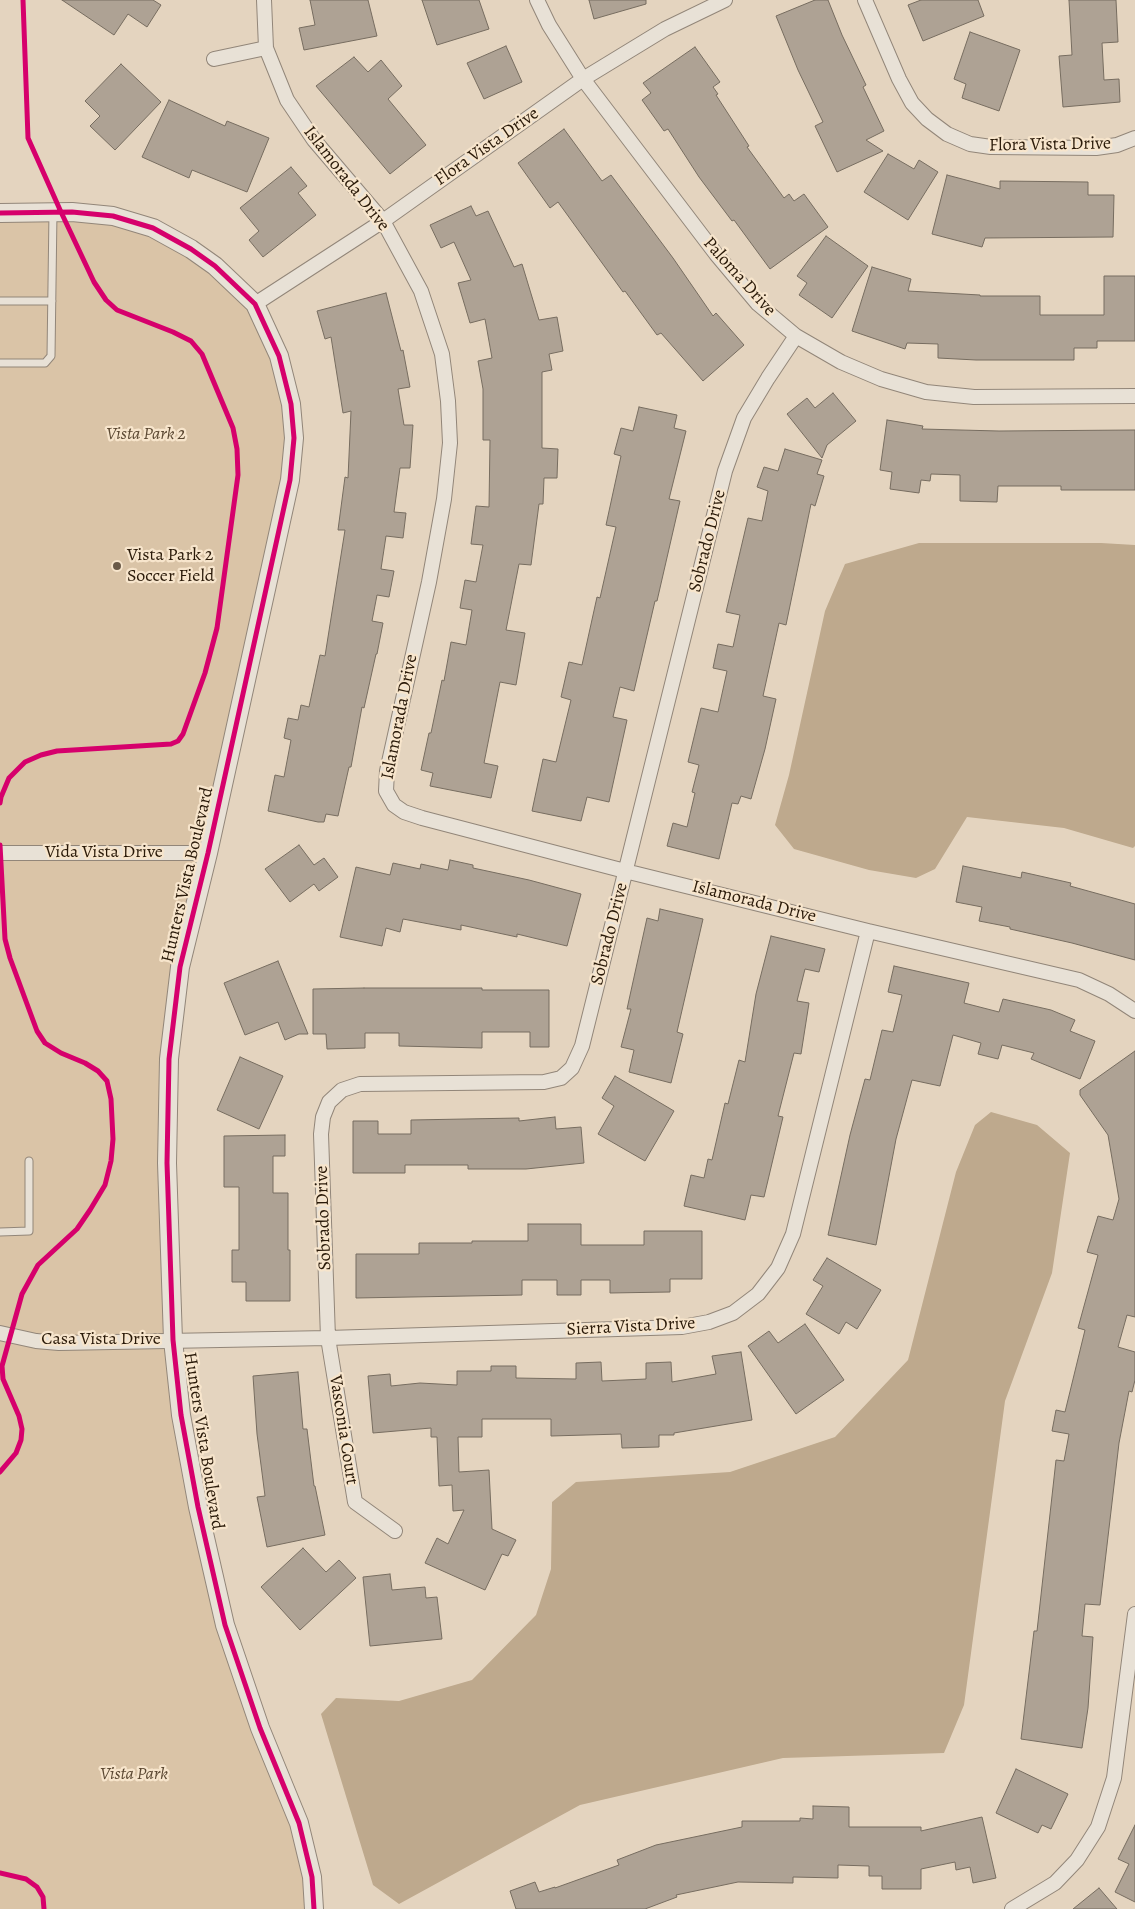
<!DOCTYPE html>
<html>
<head>
<meta charset="utf-8">
<style>
	body { margin:0 }
	canvas { display:block; background:#e4d4bf }
</style>
</head>
<body>
<canvas width="1135" height="1909"></canvas>
<script>
const ctx = document.querySelector('canvas').getContext('2d');
ctx.lineJoin = 'round';
function fillPath(path, color) { ctx.fillStyle = color; ctx.fill(path, 'evenodd'); }
const poly = rows => new Path2D(rows.map(r => 'M' + r).join(''));
function trace(path, color, width, dash) { ctx.strokeStyle = color; ctx.lineWidth = width; ctx.lineCap = dash ? 'butt' : 'round'; ctx.setLineDash(dash || []); ctx.stroke(path); }
function label(font, color, halo, rows, align = 'center') {
  ctx.font = font + ' Alegreya,serif'; ctx.lineWidth = 4.5; ctx.setLineDash([]); ctx.textBaseline = 'middle'; ctx.strokeStyle = halo; ctx.fillStyle = color; for (const [text, x, y, turn = 0] of rows) {
    ctx.save(); ctx.translate(x, y); ctx.rotate((+turn || 0) * Math.PI / 180); ctx.textAlign = isNaN(turn) ? turn : align; if (halo) ctx.strokeText(text, 0, 0); ctx.fillText(text, 0, 0); ctx.restore();
  }
}
const green = poly([
	[0,213,140,224,255,304,279,356,294,438,169,1059,173,1340,225,1625,299,1823,314,1909,0,1909]
]);
const water = poly([
	[919,543,1101,543,1135,545,1135,846,1133,848,1064,828,967,817,935,869,916,878,869,870,794,849,775,825,789,775,825,611,845,564],
	[991,1112,1037,1125,1070,1153,1052,1273,1005,1401,964,1705,944,1753,783,1758,580,1805,399,1904,373,1885,321,1714,336,1698,399,1701,472,1680,536,1615,551,1569,552,1502,576,1482,730,1472,835,1437,908,1360,956,1172,975,1125]
]);
const building = poly([
	[62,0,153,0,161,5,147,27,128,14,114,35,62,0],
	[310,0,368,0,377,36,304,50,299,28,315,25,310,0],
	[422,0,479,0,489,29,437,45,422,0],
	[589,0,646,0,646,4,594,19,589,0],
	[815,0,828,0,842,35,866,85,863,87,884,131,866,140,883,151,837,172,815,126,823,122,798,70,776,16,815,0],
	[921,0,978,0,984,16,923,41,908,5,921,0],
	[1069,0,1116,0,1118,42,1102,43,1104,80,1119,79,1120,102,1063,107,1059,56,1072,55,1069,0],
	[970,32,1020,50,999,111,962,98,966,84,954,79,970,32],
	[506,46,522,82,484,99,467,63,506,46],
	[695,47,720,82,713,87,718,94,716,95,749,146,747,147,784,198,789,194,794,201,804,194,828,227,770,269,734,220,732,221,699,177,668,129,664,131,642,100,651,93,643,83,695,47],
	[354,57,368,72,381,60,402,86,388,99,426,145,390,174,316,86,354,57],
	[121,64,161,102,115,150,90,126,100,116,85,101,121,64],
	[169,100,225,126,227,121,269,138,247,192,192,170,189,178,142,157,169,100],
	[564,129,602,181,611,175,673,258,713,316,716,313,744,345,703,381,661,333,657,335,625,291,623,292,558,202,550,208,518,163,564,129],
	[888,154,914,169,919,160,938,172,908,220,864,192,888,154],
	[291,167,307,186,298,193,316,215,263,257,249,240,259,231,240,208,291,167],
	[947,175,1000,189,1000,181,1088,182,1088,195,1114,195,1113,237,985,238,982,247,932,234,947,175],
	[471,206,476,216,488,211,514,267,522,264,539,320,557,317,563,351,549,354,552,370,542,372,542,448,558,449,557,478,544,478,543,504,539,504,531,565,519,564,506,630,525,633,516,685,500,682,484,763,498,766,491,798,430,786,433,773,421,770,429,733,431,733,442,680,444,681,451,642,466,645,472,610,460,608,465,580,476,582,483,545,471,544,476,506,489,507,490,440,483,440,483,389,478,361,492,358,485,319,470,323,458,283,471,280,454,242,441,248,430,225,471,206],
	[826,236,868,266,832,318,799,295,807,283,797,276,826,236],
	[872,267,911,279,908,291,980,295,980,296,1040,296,1040,315,1104,315,1104,276,1135,276,1135,341,1097,341,1097,348,1074,348,1074,360,976,360,938,358,938,344,907,343,905,349,852,331,872,267],
	[386,293,401,351,403,350,410,387,398,389,404,425,413,425,410,468,400,468,394,512,406,513,403,538,386,536,381,569,394,571,389,597,377,595,372,621,383,623,377,654,376,654,364,708,362,707,351,767,349,767,338,816,326,814,324,822,318,822,268,811,275,775,284,777,291,740,284,738,288,718,298,720,301,705,309,707,320,655,325,656,345,530,338,530,345,477,348,478,351,411,343,413,331,337,325,339,317,311,386,293],
	[833,393,856,421,827,445,822,458,787,414,807,398,815,408,833,393],
	[639,407,677,415,674,428,686,431,669,499,680,501,657,601,655,601,634,691,620,687,613,717,627,720,609,802,587,797,581,821,532,811,543,759,556,762,571,700,561,697,569,662,582,665,597,597,600,598,616,527,606,525,621,456,614,454,621,428,633,431,639,407],
	[887,420,923,426,922,429,999,431,1135,430,1135,490,1061,490,1061,486,998,486,997,502,960,501,960,475,931,474,930,481,921,480,919,493,890,489,892,472,880,470,887,420],
	[785,449,822,460,817,474,824,476,815,506,811,504,786,625,779,623,763,696,776,699,765,749,751,799,741,796,738,804,732,803,719,859,667,846,673,823,687,827,695,793,692,792,699,765,688,762,701,708,718,712,727,671,713,668,718,644,733,647,740,615,726,612,748,518,762,521,768,491,757,487,764,467,778,471,785,449],
	[299,845,314,865,324,858,338,877,319,891,314,884,290,902,265,869,299,845],
	[450,860,473,865,473,868,529,880,581,894,567,946,517,934,517,937,461,925,461,930,403,919,400,932,386,928,382,946,340,937,356,867,390,875,393,863,420,869,421,864,448,870,450,860],
	[963,866,1021,878,1022,872,1071,883,1070,886,1135,904,1135,960,1072,943,1010,929,1010,927,979,921,982,907,956,902,963,866],
	[660,909,703,919,677,1032,683,1034,671,1083,629,1072,634,1050,621,1047,631,1009,627,1009,647,918,658,921,660,909],
	[771,936,825,949,819,972,805,969,797,1001,809,1003,801,1054,794,1053,778,1116,783,1117,764,1197,751,1195,745,1220,684,1206,691,1175,704,1178,708,1159,712,1160,725,1103,728,1104,739,1060,745,1062,756,994,771,936],
	[278,961,308,1034,299,1034,285,1040,278,1022,245,1035,224,983,278,961],
	[894,966,969,983,964,1003,999,1012,1003,999,1051,1010,1075,1020,1070,1031,1095,1041,1080,1079,1031,1059,1034,1053,1002,1045,998,1059,978,1054,981,1043,953,1035,940,1086,912,1080,896,1139,876,1245,828,1235,850,1135,865,1079,870,1080,882,1030,893,1032,902,995,888,992,894,966],
	[364,988,482,988,482,990,549,990,549,1047,530,1047,530,1032,482,1032,482,1048,399,1046,399,1033,365,1033,365,1048,327,1049,326,1034,313,1034,313,989,364,988],
	[1135,1051,1135,1317,1127,1315,1118,1347,1135,1352,1135,1380,1132,1392,1129,1391,1119,1443,1100,1605,1085,1604,1082,1636,1093,1637,1088,1708,1082,1748,1021,1739,1034,1631,1037,1631,1056,1460,1064,1461,1069,1434,1052,1431,1056,1410,1065,1412,1085,1330,1078,1328,1098,1255,1087,1252,1098,1216,1113,1220,1119,1199,1108,1135,1080,1095,1080,1090,1135,1051],
	[240,1057,283,1076,259,1129,217,1110,240,1057],
	[615,1076,674,1111,645,1161,598,1134,614,1106,602,1098,615,1076],
	[555,1117,556,1129,581,1127,584,1163,526,1169,468,1169,468,1165,405,1165,405,1173,353,1173,353,1121,378,1121,378,1134,411,1134,411,1120,519,1118,519,1121,555,1117],
	[285,1135,285,1156,273,1156,273,1193,288,1193,288,1250,290,1250,290,1301,246,1301,246,1282,232,1282,232,1250,239,1250,239,1187,224,1187,224,1136,285,1135],
	[528,1224,581,1224,581,1245,644,1245,644,1231,702,1231,702,1279,670,1279,670,1292,610,1293,610,1280,581,1280,581,1295,557,1295,557,1280,522,1280,522,1295,356,1298,356,1254,419,1254,419,1243,472,1243,472,1241,528,1241,528,1224],
	[827,1258,881,1290,857,1329,846,1322,839,1334,806,1314,823,1286,813,1280,827,1258],
	[805,1324,844,1380,796,1414,748,1346,769,1331,778,1343,805,1324],
	[741,1352,752,1420,674,1433,674,1435,659,1435,659,1447,622,1448,621,1434,551,1436,551,1419,482,1419,482,1437,458,1437,459,1472,489,1470,492,1529,516,1540,508,1556,502,1554,485,1590,425,1563,437,1538,448,1544,464,1510,453,1511,452,1485,439,1486,437,1437,431,1437,431,1428,373,1433,368,1376,390,1374,391,1386,420,1383,457,1385,457,1371,491,1371,491,1366,516,1366,516,1378,576,1379,576,1363,601,1362,602,1381,646,1379,646,1363,671,1362,672,1382,716,1374,712,1356,741,1352],
	[298,1372,303,1429,307,1429,314,1486,315,1486,325,1535,267,1547,257,1497,265,1496,257,1434,253,1376,298,1372],
	[303,1548,326,1572,339,1560,356,1578,300,1630,261,1587,303,1548],
	[390,1574,392,1590,425,1587,426,1598,437,1597,442,1639,370,1646,363,1577,390,1574],
	[1016,1769,1068,1794,1051,1829,1042,1825,1038,1833,996,1813,1016,1769],
	[813,1806,849,1807,849,1827,921,1827,921,1831,982,1817,996,1878,973,1883,970,1867,956,1870,955,1862,921,1869,921,1889,882,1889,882,1876,869,1876,869,1866,838,1865,838,1878,793,1877,793,1883,738,1882,676,1895,677,1897,645,1909,516,1909,510,1891,535,1882,539,1892,555,1887,555,1888,619,1865,617,1860,656,1845,742,1827,742,1821,800,1821,800,1818,813,1819,813,1806],
	[1135,1825,1135,1902,1115,1892,1129,1864,1118,1859,1135,1825],
	[1099,1888,1117,1909,1073,1909,1099,1888]
]);
const service = poly([
	[0,301,52,301],
	[0,363,45,363,51,356,53,212],
	[0,1232,29,1231,29,1161]
]);
const minor = poly([
	[264,0,266,48,287,100,314,140,383,221,421,291,442,354,448,401,450,443,444,499,429,582,387,771,386,791,394,805,404,812,422,818,625,871,868,931,1079,980,1109,994,1135,1011],
	[537,0,549,25,583,79,716,254,758,304,796,336,841,362,881,379,926,392,974,397,1135,396],
	[865,0,899,79,912,103,927,119,947,134,970,144,991,147,1096,148,1117,145,1135,138],
	[214,59,266,48],
	[255,304,383,221,583,79,665,29,725,0],
	[0,853,208,853],
	[0,1333,36,1341,59,1343,328,1338,682,1327,709,1322,733,1313,758,1294,778,1268,793,1234,868,931],
	[395,1531,355,1502,328,1338,321,1134,323,1117,329,1102,342,1090,360,1084,544,1082,561,1078,572,1068,582,1046,725,471,744,418,768,378,796,336],
	[1012,1909,1055,1883,1077,1860,1098,1827,1114,1778,1135,1614]
]);
const tertiary = poly([
	[0,213,72,212,113,216,153,228,191,249,215,266,255,304,279,356,291,404,294,438,290,480,208,853,180,967,169,1059,167,1163,173,1340,181,1415,198,1507,225,1625,260,1728,299,1823,312,1877,314,1909]
]);
const cycleway = poly([
	[0,213,72,212,113,216,153,228,191,249,215,266,255,304,279,356,291,404,294,438,290,480,208,853,180,967,169,1059,167,1163,173,1340,181,1415,198,1507,225,1625,260,1728,299,1823,312,1877,314,1909],
	[0,803,1,797,9,778,25,762,41,755,57,751,171,744,178,741,183,734,205,673,217,628,238,475,237,449,233,428,202,354,191,341,173,332,117,310,106,300,94,282,61,212,28,138,23,0],
	[0,845,5,939,10,958,37,1031,45,1043,61,1053,85,1063,98,1071,107,1081,111,1099,113,1139,111,1161,105,1185,90,1210,77,1229,38,1265,22,1294,2,1366,3,1379,19,1416,22,1429,21,1440,16,1453,0,1472],
	[0,1873,26,1879,37,1887,43,1897,44,1909]
]);
const markers = [
	[117,566,5,"#6a5a48"]
];
const streetNames = [
	["Flora Vista Drive",1050,145,-1],
	["Flora Vista Drive",487,147,-35],
	["Islamorada Drive",346,179,52],
	["Paloma Drive",739,277,48],
	["Sobrado Drive",708,541,-76],
	["Islamorada Drive",400,717,-79],
	["Vida Vista Drive",104,853],
	["Hunters Vista Boulevard",188,875,-77],
	["Islamorada Drive",754,902,14],
	["Sobrado Drive",610,934,-76],
	["Sobrado Drive",324,1218,-92],
	["Sierra Vista Drive",631,1327,-3],
	["Casa Vista Drive",101,1340],
	["Vasconia Court",343,1430,81],
	["Hunters Vista Boulevard",203,1441,81]
];
const parkNames = [
	["Vista Park 2",146,435],
	["Vista Park",134,1775]
];
const poiNames = [
	["Vista Park 2",127,556],
	["Soccer Field",127,577]
];
fillPath(green, '#dac4a7');
fillPath(water, '#bea98d');
fillPath(building, '#aea294');
trace(building, '#776d60', 1);
trace(service, '#928679', 9);
trace(minor, '#928679', 16);
trace(tertiary, '#928679', 20);
trace(service, '#e8e1d6', 7);
trace(minor, '#e8e1d6', 14);
trace(tertiary, '#e8e1d6', 18);
trace(cycleway, '#d6006c', 5);
for (const [x, y, r, color] of markers) { const dot = new Path2D(); dot.arc(x, y, r, 0, 2 * Math.PI); ctx.fillStyle = color; ctx.fill(dot); trace(dot, '#f7e5cc', 2); }
label('18px', '#291908', '#f7e5cc', streetNames);
label('italic 18px', '#5b4832', '#f7e5cc', parkNames);
label('18px', '#291908', '#f7e5cc', poiNames, 'left');
</script>
</body>
</html>
